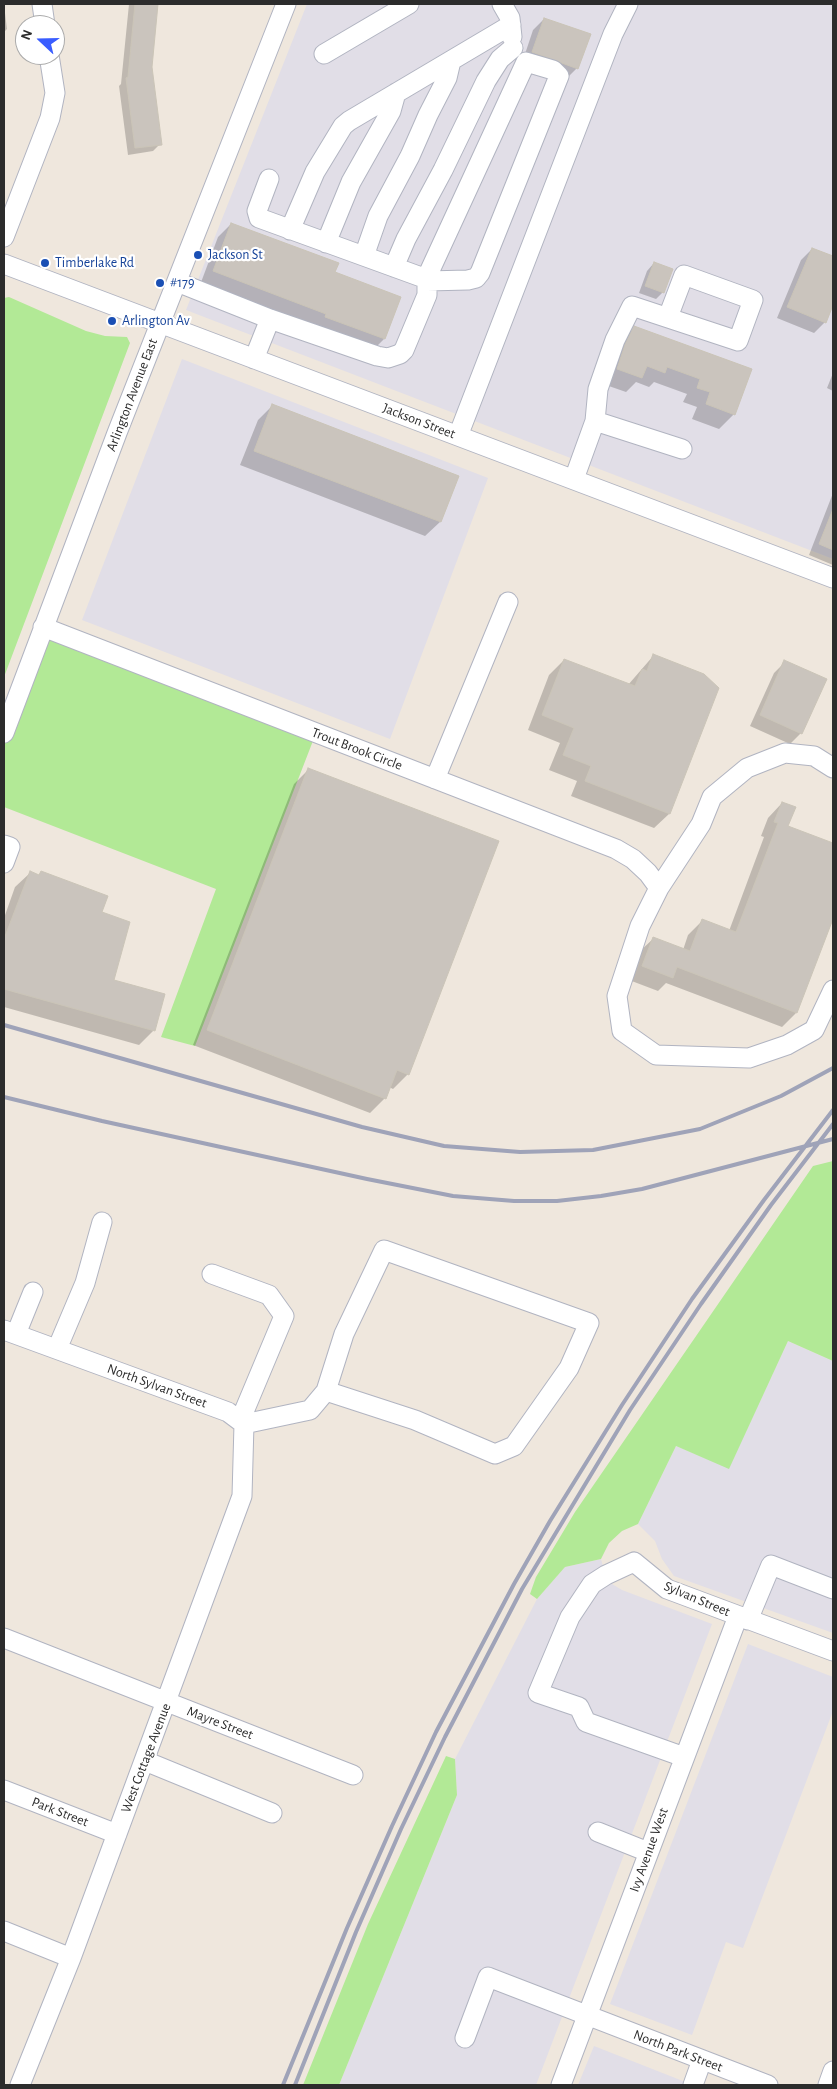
<!DOCTYPE html>
<html>
<head>
<meta charset="utf-8">
<style>
	body { margin:0 }
	#map { position:relative; width:837px; height:2089px; overflow:hidden; background:#efe7dd; font-family:"Alegreya Sans",sans-serif }
	canvas { display:block }
	.frame { position:absolute; inset:0; border:5px solid #2c2c2c; pointer-events:none }
	.north { position:absolute; left:15px; top:15px; width:50px; height:50px; box-sizing:border-box; background:#fff; border:1px solid #ababab; border-radius:50%; rotate:291deg; font-size:14px; font-weight:700; line-height:20px; text-align:center; color:#2c2c2c }
	.north::after { content:''; display:block; margin:auto; width:18px; height:22px; background:#3a5dff; clip-path:polygon(50% 0,100% 100%,50% 72%,0 100%) }
</style>
</head>
<body>
<div id="map">
<canvas width="837" height="2089"></canvas>
<div class="frame"></div>
<div class="north">N</div>
</div>
<script>
const ctx = document.querySelector('canvas').getContext('2d');
ctx.lineJoin = 'round';
function fillPath(path, color) { ctx.fillStyle = color; ctx.fill(path, 'evenodd'); }
const poly = rows => new Path2D(rows.map(r => 'M' + r).join(''));
function trace(path, color, width, dash) { ctx.strokeStyle = color; ctx.lineWidth = width; ctx.lineCap = dash ? 'butt' : 'round'; ctx.setLineDash(dash || []); ctx.stroke(path); }
function label(font, color, halo, rows, align = 'center') {
  ctx.font = font + ' "Alegreya Sans",sans-serif'; ctx.lineWidth = 4.5; ctx.setLineDash([]); ctx.textBaseline = 'middle'; ctx.strokeStyle = halo; ctx.fillStyle = color; for (const [text, x, y, turn = 0] of rows) {
    ctx.save(); ctx.translate(x, y); ctx.rotate((+turn || 0) * Math.PI / 180); ctx.textAlign = isNaN(turn) ? turn : align; if (halo) ctx.strokeText(text, 0, 0); ctx.fillText(text, 0, 0); ctx.restore();
  }
}
const industrial = poly([
	[307,4,833,4,833,559,186,310],
	[182,359,488,478,390,739,82,620],
	[788,1341,833,1361,833,1633,674,1576,662,1559,655,1541,638,1524,676,1446,729,1468],
	[601,1559,607,1581,622,1590,712,1624,536,2085,339,2085,457,1795,455,1759,537,1599,565,1567],
	[748,1644,833,1677,833,1711,743,1948,726,1942,692,2035,610,2004],
	[594,2046,693,2085,578,2085]
]);
const green = poly([
	[9,297,86,331,105,336,127,337,130,343,4,677,4,298],
	[43,627,316,733,195,1046,161,1037,216,889,4,807,4,733],
	[833,1161,833,1361,788,1341,729,1469,676,1446,638,1524,622,1531,609,1543,601,1559,565,1567,537,1599,530,1594,536,1577,575,1512,813,1166],
	[446,1756,455,1759,457,1795,339,2085,303,2085,368,1924]
]);
const shadow = poly([
	[129,4,157,4,151,67,160,144,153,151,128,155,119,86,121,84],
	[4,5,7,29,4,32],
	[544,19,577,68,566,79,522,63,533,30],
	[231,224,334,272,384,339,371,352,200,285,218,237],
	[812,249,833,258,833,302,825,322,814,333,777,318,801,260],
	[654,263,663,292,656,299,639,293,647,271],
	[635,328,750,370,734,414,719,429,692,419,697,407,683,402,687,394,654,382,649,387,636,382,626,392,603,384,620,342],
	[833,373,833,391,827,388],
	[272,406,457,477,440,522,425,536,240,465,258,420],
	[833,493,833,565,809,555],
	[654,655,669,814,654,828,571,796,577,781,549,770,560,743,528,730,549,675,564,660,628,685],
	[785,662,801,733,790,744,750,726,774,673],
	[309,769,408,1074,393,1089,389,1087,385,1098,370,1113,193,1045,294,784],
	[782,803,787,827,833,845,833,916,796,1013,782,1027,666,983,658,991,629,980,639,952,654,938,683,950,688,935,702,921,729,931,764,837,761,836,768,818],
	[41,872,100,912,113,981,154,1030,139,1045,4,1007,4,918,15,887,30,873,38,876]
]);
const building = poly([
	[135,4,158,4,152,67,162,145,135,148,126,78,128,77,135,4],
	[544,18,591,34,578,69,532,52,544,18],
	[231,223,339,263,335,272,401,297,385,339,325,317,326,314,213,271,231,223],
	[812,248,833,256,833,305,826,323,787,307,812,248],
	[654,262,673,269,664,293,645,286,654,262],
	[634,326,752,369,735,415,706,404,710,392,697,388,700,379,667,367,665,373,647,366,642,378,617,369,625,344,634,326],
	[272,404,459,476,441,522,254,451,272,404],
	[833,509,833,550,819,544,833,509],
	[653,654,704,674,719,688,670,814,585,781,591,766,563,755,574,728,542,715,564,659,635,686,642,669,647,671,653,654],
	[784,660,827,679,802,734,760,715,784,660],
	[308,768,499,841,409,1075,397,1070,386,1099,207,1030,308,768],
	[782,802,796,807,788,826,833,843,833,919,797,1013,677,967,673,978,642,966,653,937,690,951,702,919,736,932,778,823,774,822,782,802],
	[30,871,39,875,41,871,108,896,102,912,130,922,114,980,165,994,155,1031,4,989,4,939,30,871]
]);
const minor = poly([
	[42,4,45,25],
	[502,4,510,18,512,37],
	[324,54,409,4],
	[290,230,315,172,343,126,349,121,511,25],
	[4,237,50,118,55,93,49,55],
	[326,243,351,182,391,111,396,93],
	[364,256,378,216,410,156,428,115,447,78,451,61],
	[4,264,833,578],
	[394,267,406,239,443,170,486,81,500,59,513,48],
	[426,279,526,62,553,70,559,76,480,273,476,278,468,280,427,281],
	[177,282,270,319,377,356,388,358,400,354,404,350,427,295,427,281,424,278,259,218,257,211,269,179],
	[254,359,270,319],
	[595,421,682,449],
	[458,436,613,34,628,4],
	[574,479,595,421,598,389,615,340,632,306,738,341,753,300,684,275,668,317],
	[43,627,616,849,633,859,648,873,659,888],
	[4,733,117,433,286,4],
	[833,768,814,756,785,753,747,768,712,797,701,824,659,888,640,926,617,996,622,1031,656,1055,749,1058,787,1045,814,1030,833,990],
	[435,779,508,602],
	[4,845,10,847,4,863],
	[212,1274,269,1295,284,1316,240,1421],
	[4,1330,228,1412,244,1424,310,1410,326,1391,344,1334,384,1250,589,1323,569,1368,514,1446,495,1454,415,1420,326,1391],
	[16,1334,33,1292],
	[57,1349,85,1283,102,1222],
	[748,1620,771,1565,833,1589],
	[4,1638,353,1775],
	[684,1757,586,1722,579,1707,538,1693,570,1617,592,1584,606,1575,634,1562,667,1589,833,1651],
	[145,1761,272,1813],
	[4,1790,117,1834],
	[598,1832,648,1852],
	[4,1931,71,1958],
	[465,2038,488,1977,768,2085],
	[20,2085,71,1958,242,1496,244,1424],
	[561,2085,738,1616],
	[693,2085,702,2060],
	[828,2085,833,2071]
]);
const rail = poly([
	[4,1025,362,1127,444,1146,520,1152,593,1150,700,1129,781,1096,833,1068],
	[4,1097,102,1121,367,1179,453,1196,514,1201,557,1201,601,1196,642,1189,833,1139],
	[283,2085,347,1928,392,1826,436,1732,514,1584,550,1521,622,1405,692,1299,764,1200,833,1110],
	[295,2085,356,1932,401,1829,445,1737,522,1589,630,1410,701,1304,771,1205,833,1124]
]);
const markers = [
	[198,255,5,"#1a4fb4"],
	[45,263,5,"#1a4fb4"],
	[160,283,5,"#1a4fb4"],
	[112,321,5,"#1a4fb4"]
];
const transitNames = [
	["Jackson St",208,255],
	["Timberlake Rd",55,263],
	["#179",170,283],
	["Arlington Av",122,321]
];
const streetNames = [
	["Arlington Avenue East",132,395,-69],
	["Jackson Street",419,421,21],
	["Trout Brook Circle",357,749,21],
	["North Sylvan Street",157,1386,20],
	["Sylvan Street",697,1599,23],
	["Mayre Street",220,1723,21],
	["West Cottage Avenue",146,1758,-69],
	["Park Street",60,1812,21],
	["Ivy Avenue West",649,1850,-70],
	["North Park Street",678,2051,21]
];
fillPath(industrial, '#e1dee7');
fillPath(green, '#b2e996');
fillPath(shadow, '#0003');
fillPath(building, '#cac4bd');
trace(building, '#cac4b7', 1);
trace(minor, '#b1b4c1', 21);
trace(minor, '#fff', 19);
trace(rail, '#9fa3b8', 4);
for (const [x, y, r, color] of markers) { const dot = new Path2D(); dot.arc(x, y, r, 0, 2 * Math.PI); ctx.fillStyle = color; ctx.fill(dot); trace(dot, '#fff', 2); }
label('14px', '#164399', '#fff', transitNames, 'left');
label('14px', '#2c2c2c', '#fff', streetNames);
</script>
</body>
</html>
